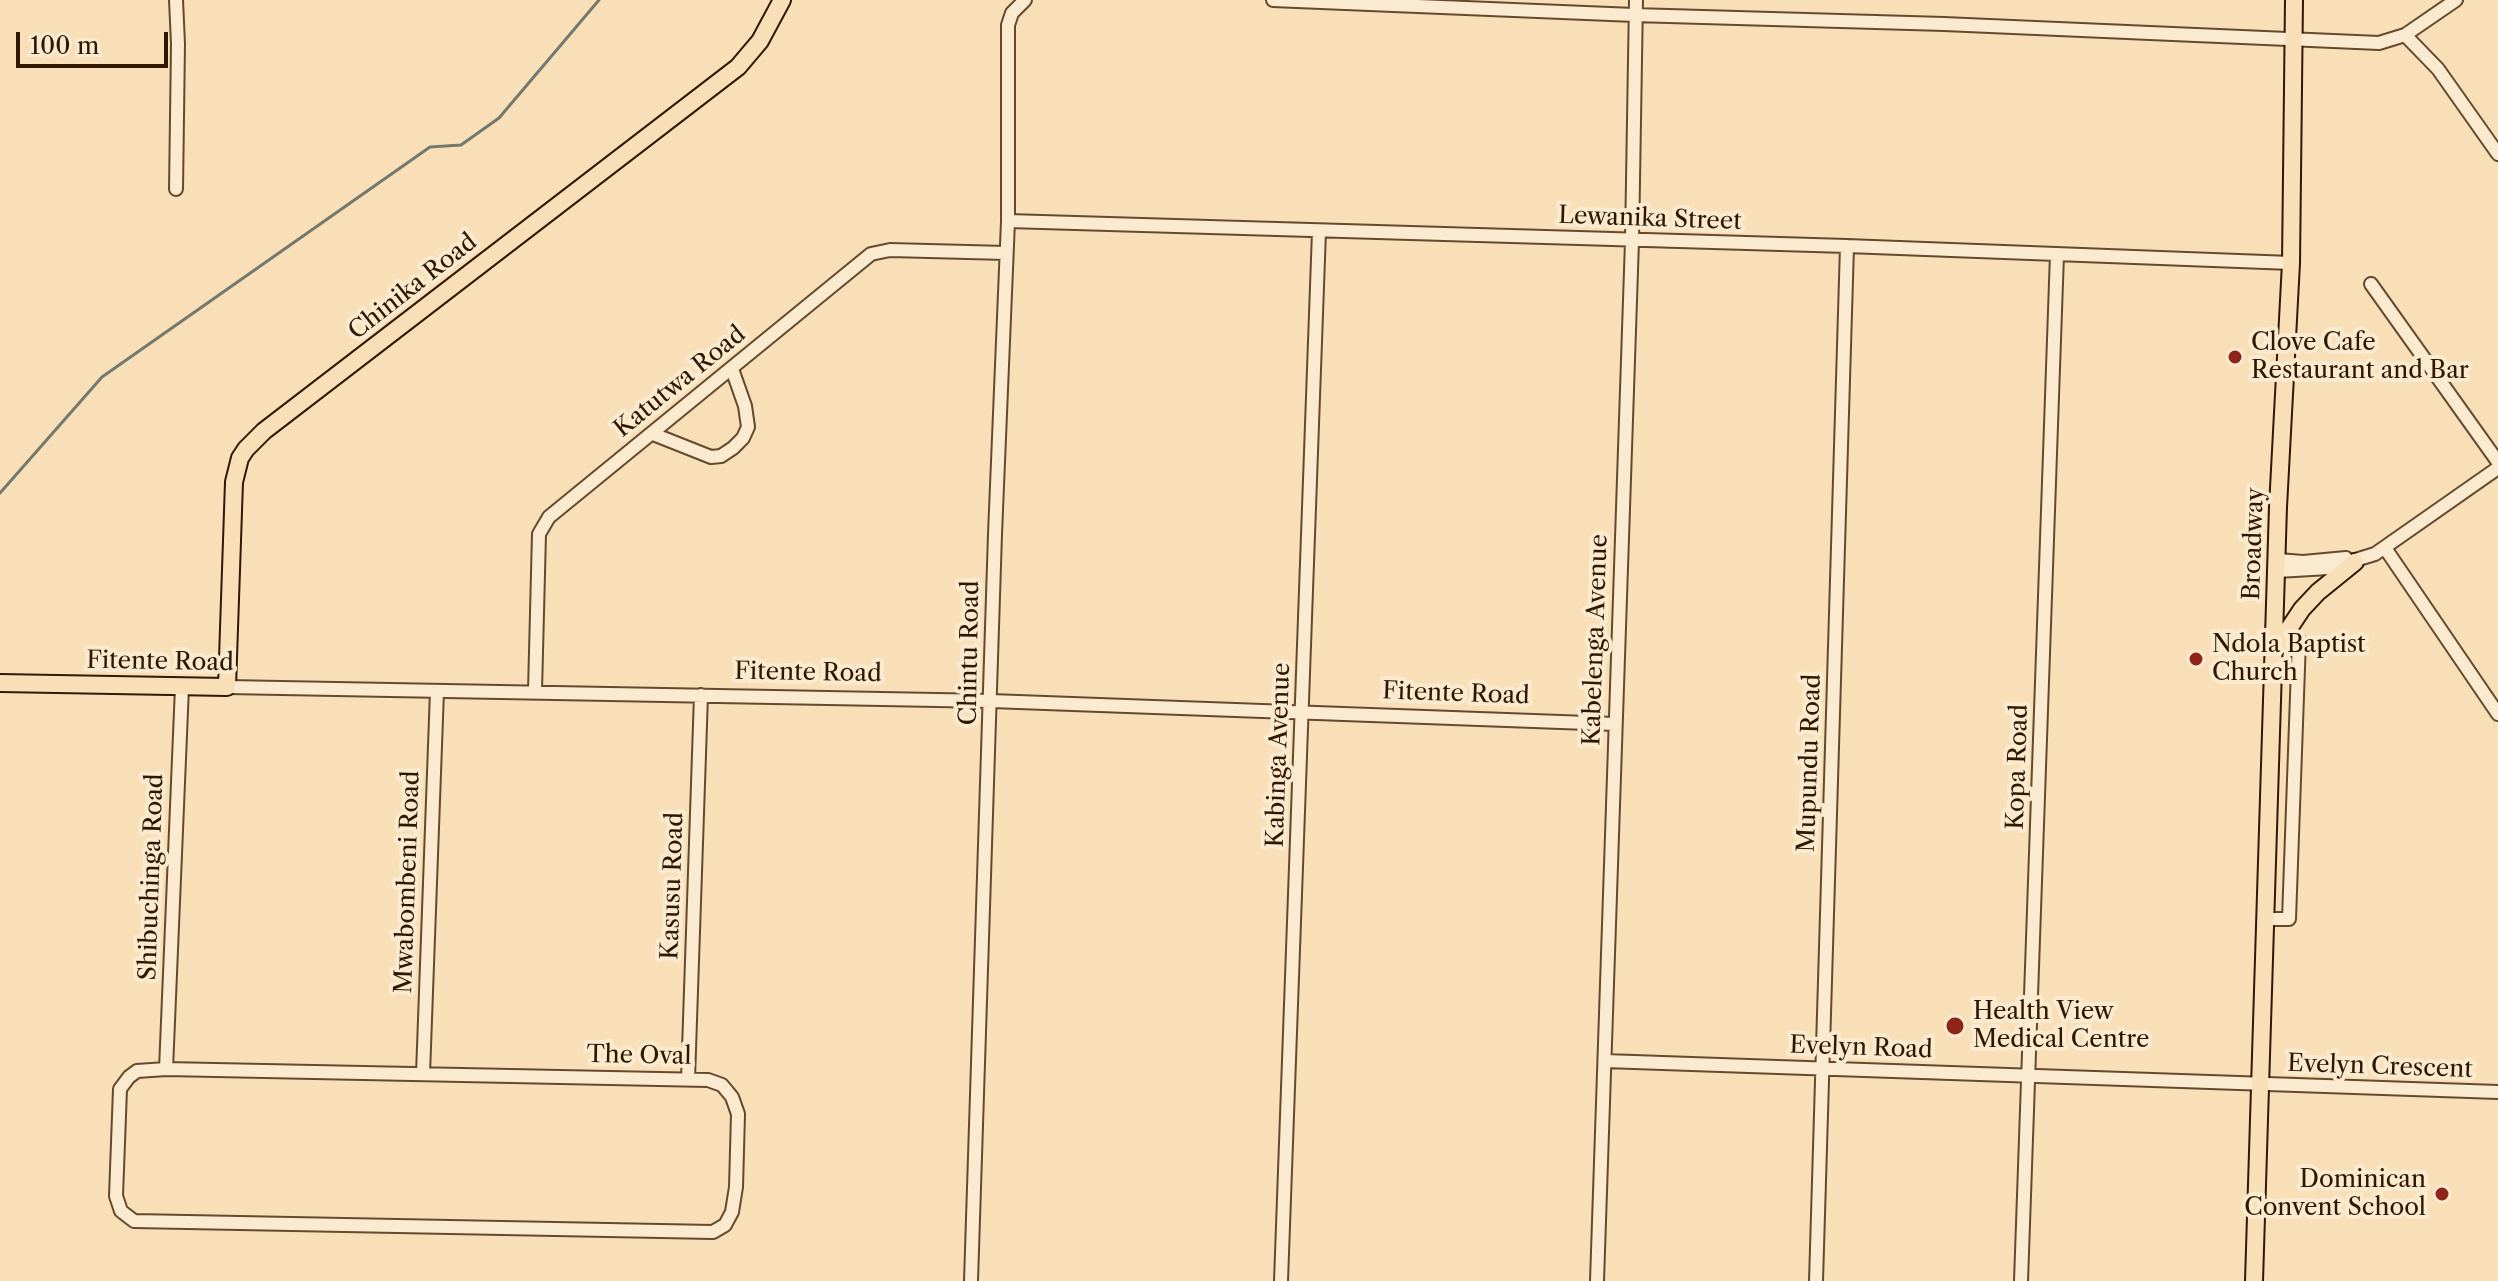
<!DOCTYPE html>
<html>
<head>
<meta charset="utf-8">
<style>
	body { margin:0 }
	#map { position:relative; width:2498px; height:1281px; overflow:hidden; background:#f8dfb7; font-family:"Libre Caslon Text",serif }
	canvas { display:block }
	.scale { position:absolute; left:16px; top:32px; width:152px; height:36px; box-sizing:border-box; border:4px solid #321700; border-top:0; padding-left:10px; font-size:24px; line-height:28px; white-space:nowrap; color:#321700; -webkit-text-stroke:6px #faead0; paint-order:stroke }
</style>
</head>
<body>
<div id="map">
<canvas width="2498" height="1281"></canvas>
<div class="scale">100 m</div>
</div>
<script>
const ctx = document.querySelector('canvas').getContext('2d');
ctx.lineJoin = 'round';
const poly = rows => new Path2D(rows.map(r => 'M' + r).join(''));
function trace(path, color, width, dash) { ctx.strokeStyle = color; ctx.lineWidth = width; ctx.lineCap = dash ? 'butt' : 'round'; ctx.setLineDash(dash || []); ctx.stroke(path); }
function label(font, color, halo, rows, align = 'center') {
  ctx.font = font + ' "Libre Caslon Text",serif'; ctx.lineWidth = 8; ctx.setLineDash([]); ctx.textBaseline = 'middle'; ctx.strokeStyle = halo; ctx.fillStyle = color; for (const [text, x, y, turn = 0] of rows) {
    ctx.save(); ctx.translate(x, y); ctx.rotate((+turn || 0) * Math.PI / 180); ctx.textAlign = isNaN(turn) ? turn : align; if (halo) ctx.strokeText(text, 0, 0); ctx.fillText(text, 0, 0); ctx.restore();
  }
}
const stream = poly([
	[0,493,102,377,430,147,461,145,499,118,599,0]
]);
const minor = poly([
	[1273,0,1634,15,1944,24,2379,43,2405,35,2456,0],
	[2405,35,2438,69,2498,154],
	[176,189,178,44,176,0],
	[1008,221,1847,246,2291,263],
	[2371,284,2498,462],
	[653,434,711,457,721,456,733,448,743,438,748,427,745,406,732,369],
	[2385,548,2498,714],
	[2278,560,2303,562,2346,558],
	[2277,571,2329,568,2375,554,2498,468],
	[227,687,991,701,1615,724],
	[535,691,539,534,549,517,871,254,890,250,1006,253],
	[2266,919,2289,919,2299,640],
	[1605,1061,2498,1092],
	[166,1069,708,1080,722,1085,732,1097,738,1114,736,1187,732,1212,725,1225,713,1232,134,1221,121,1211,116,1196,120,1089,129,1077,137,1071,166,1069],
	[166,1069,182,687],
	[423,1074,437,691],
	[688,1079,701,695],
	[971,1281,995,534,1008,221,1008,25,1012,13,1025,0],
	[1281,1281,1319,231],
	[1597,1281,1632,241,1636,0],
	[1816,1281,1847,246],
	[2021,1281,2057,254]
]);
const major = poly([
	[2276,648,2302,609,2318,592,2355,562],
	[0,683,227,687,234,482,240,458,246,449,264,431,738,67,760,41,782,0],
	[2254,1281,2278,507,2291,263,2294,0]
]);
const markers = [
	[2235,357,8,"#8f2418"],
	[2196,659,8,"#8f2418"],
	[1955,1026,10,"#8f2418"],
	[2442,1194,8,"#8f2418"]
];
const streetNames = [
	["Lewanika Street",1650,219,2],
	["Chinika Road",413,287,-38],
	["Katutwa Road",680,382,-39],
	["Broadway",2254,544,-88],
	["Kabelenga Avenue",1596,640,-88],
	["Chintu Road",970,653,-89],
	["Fitente Road",160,662,1],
	["Fitente Road",808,673,1],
	["Fitente Road",1456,694,2],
	["Kabinga Avenue",1279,755,-88],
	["Mupundu Road",1810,763,-88],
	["Kopa Road",2018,767,-88],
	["Shibuchinga Road",152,877,-88],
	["Mwabombeni Road",408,882,-88],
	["Kasusu Road",673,886,-88],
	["Evelyn Road",1861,1048,2],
	["The Oval",639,1056,1],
	["Evelyn Crescent",2380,1067,2]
];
const poiNames = [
	["Clove Cafe",2251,343],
	["Restaurant and Bar",2251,371],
	["Ndola Baptist",2212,645],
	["Church",2212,673],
	["Health View",1973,1012],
	["Medical Centre",1973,1040],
	["Dominican",2426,1180,"right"],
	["Convent School",2426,1208,"right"]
];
trace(stream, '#73796d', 3);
trace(minor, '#64492e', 16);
trace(major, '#321700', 20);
trace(minor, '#faead0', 12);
trace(major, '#f8dfb7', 16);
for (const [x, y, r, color] of markers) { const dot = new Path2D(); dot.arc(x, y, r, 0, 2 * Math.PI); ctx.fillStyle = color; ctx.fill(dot); trace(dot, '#faead0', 3); }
label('24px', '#321700', '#faead0', streetNames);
label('24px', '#321700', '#faead0', poiNames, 'left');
</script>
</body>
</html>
